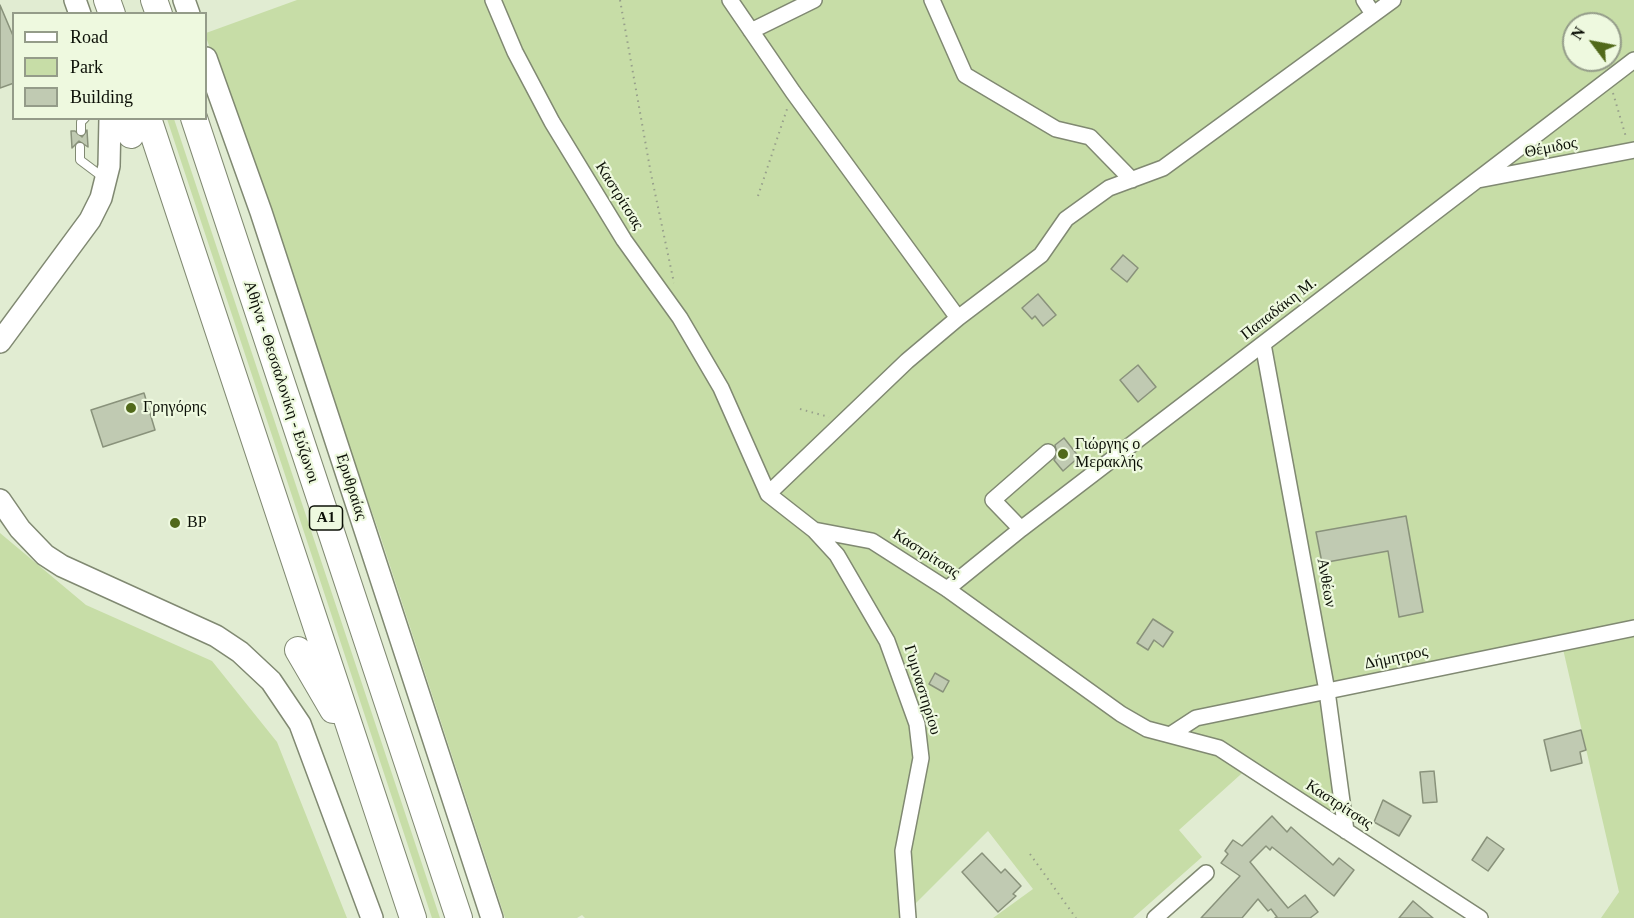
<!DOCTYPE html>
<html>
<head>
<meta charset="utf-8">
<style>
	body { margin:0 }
	#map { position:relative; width:1634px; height:918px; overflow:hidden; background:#e1ecd2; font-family:"Times New Roman",serif }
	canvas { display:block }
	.legend { position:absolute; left:12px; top:12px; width:195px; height:108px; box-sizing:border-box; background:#eef9df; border:2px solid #949c89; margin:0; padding:8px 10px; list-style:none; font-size:18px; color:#0c1007 }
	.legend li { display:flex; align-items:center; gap:12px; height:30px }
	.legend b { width:30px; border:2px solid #949c89 }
	.north { position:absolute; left:1562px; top:12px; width:60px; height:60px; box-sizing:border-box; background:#eef9df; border:2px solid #949c89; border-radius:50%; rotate:302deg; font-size:16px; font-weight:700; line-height:24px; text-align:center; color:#0c1007 }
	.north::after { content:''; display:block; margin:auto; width:21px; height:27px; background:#51691a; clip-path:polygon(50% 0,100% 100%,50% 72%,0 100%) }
</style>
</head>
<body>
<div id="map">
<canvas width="1634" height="918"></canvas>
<ul class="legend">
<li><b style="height:8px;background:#fff"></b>Road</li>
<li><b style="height:16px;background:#c7dda7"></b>Park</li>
<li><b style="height:16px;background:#c0cab2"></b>Building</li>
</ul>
<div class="north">N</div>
</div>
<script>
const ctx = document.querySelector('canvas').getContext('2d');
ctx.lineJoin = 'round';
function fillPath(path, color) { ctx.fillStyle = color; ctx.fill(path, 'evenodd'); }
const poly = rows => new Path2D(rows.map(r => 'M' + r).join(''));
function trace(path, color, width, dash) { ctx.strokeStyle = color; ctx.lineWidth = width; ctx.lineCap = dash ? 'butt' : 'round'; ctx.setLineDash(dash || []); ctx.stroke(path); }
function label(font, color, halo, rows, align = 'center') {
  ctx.font = font + ' "Times New Roman",serif'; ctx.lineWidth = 4.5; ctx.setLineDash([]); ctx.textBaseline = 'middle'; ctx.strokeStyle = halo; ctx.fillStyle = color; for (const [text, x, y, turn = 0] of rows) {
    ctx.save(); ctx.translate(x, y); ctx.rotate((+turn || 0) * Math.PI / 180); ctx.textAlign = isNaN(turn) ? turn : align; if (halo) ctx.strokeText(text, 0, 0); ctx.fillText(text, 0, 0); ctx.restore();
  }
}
const green = poly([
	[297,0,1634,0,1634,918,1601,918,1619,892,1563,649,1327,693,1345,829,1250,766,1179,830,1202,857,1133,918,993,918,1033,889,988,831,901,918,585,918,582,915,577,918,505,918,379,532,206,37,206,33],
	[1574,24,1610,24,1610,60,1574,60],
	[167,119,174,119,440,918,432,918],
	[0,533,86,605,212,661,277,742,347,918,0,918]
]);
const building = poly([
	[0,5,14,38,14,83,0,88,0,5],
	[87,130,88,147,79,141,72,148,71,131,75,131,82,137,87,130],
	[1123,255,1138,268,1127,282,1111,269,1123,255],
	[1038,294,1056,315,1043,326,1035,316,1032,319,1022,308,1038,294],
	[1138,365,1156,387,1138,402,1120,380,1138,365],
	[144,393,155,430,103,447,91,410,144,393],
	[1064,438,1079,457,1063,471,1054,460,1057,455,1055,445,1064,438],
	[1406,516,1423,612,1399,617,1388,551,1322,563,1316,532,1406,516],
	[1153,619,1173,632,1163,647,1154,640,1148,650,1137,643,1153,619],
	[935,673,949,681,943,692,929,684,935,673],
	[1581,730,1586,750,1580,752,1582,763,1551,771,1544,740,1581,730],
	[1434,771,1437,802,1423,803,1420,772,1434,771],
	[1383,800,1411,816,1399,836,1374,822,1383,800],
	[1272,816,1287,832,1291,827,1333,865,1339,858,1354,870,1334,896,1272,847,1270,850,1266,846,1250,862,1288,908,1305,895,1318,912,1310,918,1275,918,1277,917,1271,909,1268,911,1258,899,1242,918,1201,918,1240,876,1221,863,1228,854,1225,851,1233,840,1242,846,1272,816],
	[1487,837,1504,849,1488,871,1472,860,1487,837],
	[982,853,1001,873,1005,869,1021,886,1013,894,1016,896,998,912,962,872,982,853],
	[1413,901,1433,918,1399,918,1413,901]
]);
const path = poly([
	[620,0,651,174,674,283],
	[1613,93,1626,137],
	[758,196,787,109],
	[800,409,829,417],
	[1030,854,1076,918]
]);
const service = poly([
	[81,131,81,122,85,118],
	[80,147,80,160,104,178]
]);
const minor = poly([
	[493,0,515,52,552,122,624,240,680,318,721,388,768,494,814,530,872,541,947,589,1121,714,1147,729,1219,748,1480,918],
	[730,0,793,92,958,318],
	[932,0,965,75,1056,129,1090,137,1132,180],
	[1364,0,1373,14],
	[751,31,814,0],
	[1478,180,1634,150],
	[1263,344,1327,691,1346,831],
	[768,494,907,361,958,318,1041,255,1066,219,1109,188,1163,168,1393,0],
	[1021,529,993,500,1048,452],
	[814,530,837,555,887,641,917,724,921,758,903,851,908,918],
	[947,589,1021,529,1634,60],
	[1170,735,1196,718,1634,628],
	[1155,918,1206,873]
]);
const secondary = poly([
	[75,0,80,14],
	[184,0,189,14],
	[206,58,261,212,492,918],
	[0,342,90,220,101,198,109,166,110,118],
	[0,500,20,529,45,555,62,566,216,636,240,652,271,681,300,724,372,918]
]);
const motorway = poly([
	[107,0,112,14],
	[154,0,159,14],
	[129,118,131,135],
	[148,118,413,918],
	[194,118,459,918],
	[298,650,333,710]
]);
const markers = [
	[131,408,6,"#51691a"],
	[1063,454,6,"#51691a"],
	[175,523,6,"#51691a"]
];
const shields = [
	[326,518,33]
];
const shieldNames = [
	["Α1",326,518]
];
const streetNames = [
	["Θέμιδος",1551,148,-11],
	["Καστρίτσας",619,196,58],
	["Παπαδάκη Μ.",1279,309,-38],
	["Αθήνα - Θεσσαλονίκη - Εύζωνοι",281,382,72],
	["Ερυθραίας",351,487,72],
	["Καστρίτσας",926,554,33],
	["Ανθέων",1326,583,80],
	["Δήμητρος",1396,658,-12],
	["Γυμναστηρίου",922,690,73],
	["Καστρίτσας",1339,805,33]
];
const poiNames = [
	["Γρηγόρης",143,408],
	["Γιώργης ο",1075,445],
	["Μερακλής",1075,463],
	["BP",187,523]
];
fillPath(green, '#c7dda7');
fillPath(building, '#c0cab2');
trace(building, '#89927b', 1.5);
trace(service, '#808972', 10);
trace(minor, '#808972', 18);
trace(secondary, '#808972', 24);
trace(motorway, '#808972', 28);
trace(path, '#979f8b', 2, [1.5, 4.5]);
trace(service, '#fff', 8);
trace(minor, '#fff', 15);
trace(secondary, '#fff', 21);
trace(motorway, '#fff', 26);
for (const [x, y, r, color] of markers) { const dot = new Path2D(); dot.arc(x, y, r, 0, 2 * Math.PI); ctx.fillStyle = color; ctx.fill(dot); trace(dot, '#eef9df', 2); }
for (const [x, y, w] of shields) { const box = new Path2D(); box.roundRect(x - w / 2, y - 12, w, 24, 4.5); ctx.fillStyle = '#eef9df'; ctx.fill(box); trace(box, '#0c1007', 1.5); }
label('bold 15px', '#0c1007', null, shieldNames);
label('16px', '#0c1007', '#eef9df', streetNames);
label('16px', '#0c1007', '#eef9df', poiNames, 'left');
</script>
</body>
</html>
